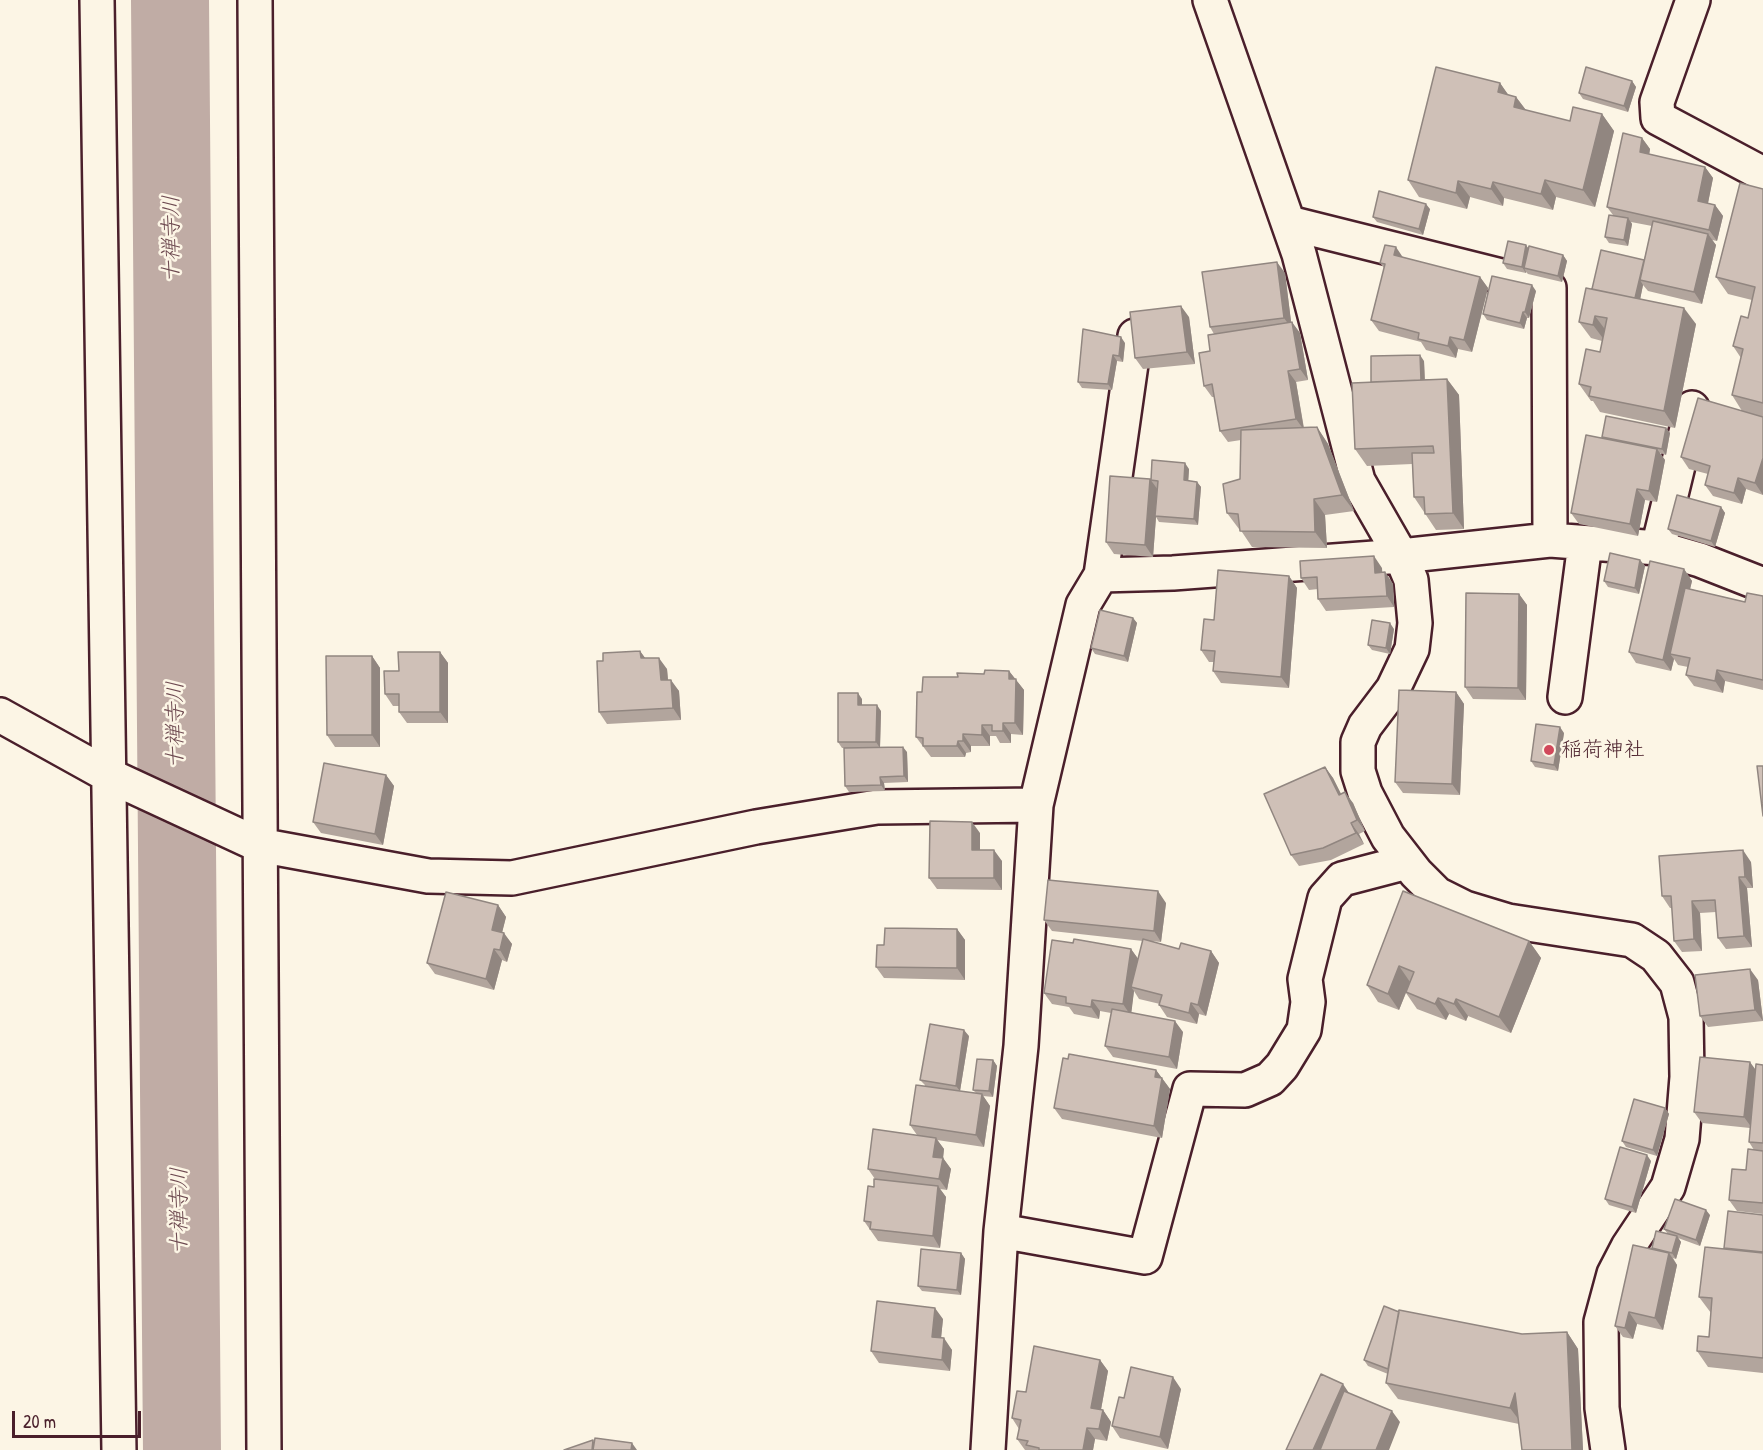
<!DOCTYPE html>
<html>
<head>
<meta charset="utf-8">
<style>
	body { margin:0 }
	#map { position:relative; width:1763px; height:1450px; overflow:hidden; background:#fcf5e5; font-family:"Patrick Hand",sans-serif }
	canvas { display:block }
	.scale { position:absolute; left:12px; top:1411px; width:129px; height:27px; box-sizing:border-box; border:3px solid #4a1f2b; border-top:0; padding-left:8px; font-size:18px; line-height:21px; white-space:nowrap; color:#4a1f2b; -webkit-text-stroke:4px #fcf5e5; paint-order:stroke }
</style>
</head>
<body>
<div id="map">
<canvas width="1763" height="1450"></canvas>
<div class="scale">20 m</div>
</div>
<script>
const ctx = document.querySelector('canvas').getContext('2d');
ctx.lineJoin = 'round';
const poly = rows => new Path2D(rows.map(r => 'M' + r).join(''));
function trace(path, color, width, dash) { ctx.strokeStyle = color; ctx.lineWidth = width; ctx.lineCap = dash ? 'butt' : 'round'; ctx.setLineDash(dash || []); ctx.stroke(path); }
function fillPath(path, color) { ctx.fillStyle = color; ctx.fill(path, 'evenodd'); }
function label(font, color, halo, rows, align = 'center') {
  ctx.font = font + ' "Patrick Hand","Klee One",sans-serif'; ctx.lineWidth = 5; ctx.setLineDash([]); ctx.textBaseline = 'middle'; ctx.strokeStyle = halo; ctx.fillStyle = color; for (const [text, x, y, turn = 0] of rows) {
    ctx.save(); ctx.translate(x, y); ctx.rotate((+turn || 0) * Math.PI / 180); ctx.textAlign = isNaN(turn) ? turn : align; if (halo) ctx.strokeText(text, 0, 0); ctx.fillText(text, 0, 0); ctx.restore();
  }
}
const river = poly([
	[170,0,182,1450]
]);
const minor = poly([
	[97,0,119,1450],
	[255,0,264,1450],
	[1210,0,1299,254,1358,481,1401,556,1411,580,1415,623,1412,649,1393,689,1365,726,1358,742,1358,771,1365,793,1388,837,1416,873,1437,894,1465,908,1508,921,1632,940,1656,956,1677,983,1686,1017,1687,1077,1682,1139,1668,1187,1628,1247,1614,1274,1601,1322,1602,1408,1608,1450],
	[1693,0,1657,102,1658,118,1763,174],
	[1289,223,1549,288,1550,540],
	[1658,548,1692,408],
	[1101,575,1135,336],
	[1565,697,1585,543],
	[0,715,108,775,259,845,428,876,512,878,756,827,877,807,1036,805],
	[1001,1231,1145,1257,1190,1089,1245,1090,1270,1079,1282,1066,1304,1030,1308,1002,1305,979,1325,898,1342,879,1407,862],
	[988,1450,1001,1231,1021,1046,1036,805,1083,605,1101,575,1173,573,1401,556,1550,540,1658,548,1700,560,1756,582,1763,587]
]);
const wall = poly([
	[1632,81,1636,87,1628,112,1583,99,1579,93],
	[1500,83,1508,95,1516,97,1526,110,1570,121,1602,114,1614,131,1595,207,1556,197,1553,210,1504,198,1503,206,1470,197,1467,209,1419,197,1408,180],
	[1642,138,1650,149,1649,154,1705,167,1713,178,1708,203,1715,205,1723,216,1717,241,1712,240,1716,245,1702,304,1648,291,1643,285,1640,299,1696,324,1675,428,1600,412,1593,401,1591,401,1579,384,1600,352,1602,341,1591,338,1579,322,1592,289,1644,260,1652,226,1631,222,1632,224,1628,246,1609,243,1605,237,1613,215,1607,207],
	[1763,189,1763,495,1746,489,1742,504,1713,496,1705,485,1708,474,1689,469,1681,457,1742,411,1732,395,1741,358,1733,346,1748,318,1752,300,1728,294,1716,277],
	[1430,209,1423,235,1377,222,1373,217],
	[1526,245,1528,248,1563,255,1567,261,1562,282,1528,274,1526,272,1526,273,1507,269,1503,263],
	[1403,258,1480,277,1488,288,1472,352,1458,349,1456,358,1426,350,1421,342,1379,331,1371,320,1384,268,1380,263],
	[1285,273,1291,322,1300,333,1308,380,1296,382,1304,428,1317,427,1328,444,1354,511,1325,515,1327,548,1252,547,1240,529,1239,529,1227,513,1240,479,1241,440,1228,442,1220,431,1214,397,1212,397,1204,386,1210,351,1214,334,1210,327],
	[1536,291,1529,318,1527,318,1524,329,1487,320,1483,314],
	[1189,317,1195,364,1143,369,1135,358],
	[1125,343,1123,362,1117,361,1112,390,1082,388,1078,382],
	[1424,361,1425,379,1447,379,1459,395,1464,529,1436,530,1414,497,1412,464,1367,466,1355,449,1371,382],
	[1666,428,1670,433,1666,455,1660,453,1665,460,1657,502,1645,500,1638,536,1579,524,1571,513,1603,438,1602,437],
	[1189,469,1188,481,1197,482,1201,487,1198,525,1159,522,1156,517,1153,557,1114,554,1106,542,1150,479],
	[1721,507,1725,513,1715,547,1672,534,1668,529],
	[1640,560,1645,566,1639,594,1608,587,1604,581],
	[1382,568,1382,572,1385,572,1393,584,1394,607,1326,611,1318,599,1318,589,1309,590,1301,578],
	[1684,569,1692,581,1690,589,1745,602,1763,596,1763,690,1725,681,1723,693,1694,686,1686,675,1688,667,1678,665,1674,659,1671,671,1636,663,1629,652],
	[1289,576,1297,588,1289,688,1221,683,1213,671,1214,662,1209,662,1201,650,1214,620],
	[1519,594,1527,605,1526,700,1473,699,1465,687],
	[1133,618,1137,623,1128,662,1095,654,1091,648],
	[1394,629,1390,654,1372,650,1368,645],
	[640,651,645,658,667,669,668,680,679,691,681,720,607,724,599,712,603,661],
	[440,652,448,663,448,723,407,723,399,712,399,706,393,706,385,694,399,671],
	[372,656,380,668,380,747,335,747,327,735],
	[1009,671,1024,690,1023,735,1011,734,1011,743,1000,743,996,736,990,736,990,746,971,746,971,752,966,753,965,757,931,757,916,737,922,692,958,677],
	[1456,692,1464,704,1460,795,1403,793,1395,782],
	[862,699,862,705,881,711,880,747,907,752,908,782,884,783,885,791,849,792,845,786,863,748,842,748,838,742],
	[1564,733,1558,771,1535,767,1531,761],
	[1325,767,1333,778,1341,794,1353,803,1365,831,1359,834,1364,844,1331,860,1299,866,1291,855],
	[386,775,394,786,383,845,321,833,313,822],
	[980,833,980,850,1002,861,1002,890,937,889,929,878],
	[1751,862,1753,888,1747,888,1752,947,1726,949,1718,938,1716,912,1700,913,1702,951,1682,952,1674,941,1672,908,1670,908,1662,896],
	[1403,891,1529,941,1541,958,1511,1033,1468,1016,1466,1021,1449,1014,1446,1020,1417,1009,1406,993,1399,1010,1378,1002,1367,985],
	[1166,903,1161,942,1151,941,1179,949,1211,951,1219,963,1206,1016,1199,1014,1197,1024,1167,1017,1159,1005,1160,1004,1139,999,1134,991,1131,1012,1183,1032,1177,1069,1113,1057,1105,1046,1111,1013,1100,1011,1099,1019,1074,1014,1069,1007,1052,1004,1044,993,1073,943,1131,949,1138,959,1143,941,1052,931,1044,920],
	[498,905,506,917,502,932,512,944,507,962,502,960,494,990,435,974,427,963],
	[957,929,965,940,965,980,884,978,876,967,884,945],
	[1758,980,1763,1021,1708,1027,1700,1016],
	[969,1036,960,1091,976,1093,973,1090,993,1060,997,1066,993,1097,983,1096,990,1106,984,1147,937,1140,944,1149,943,1158,951,1169,947,1190,940,1189,946,1197,940,1248,878,1241,864,1221,874,1187,875,1179,868,1169,917,1135,910,1125,925,1085,920,1080],
	[1763,1065,1763,1214,1737,1211,1729,1200,1746,1170,1754,1150,1749,1142,1750,1128,1702,1123,1694,1112],
	[1156,1070,1170,1089,1162,1138,1062,1119,1054,1108],
	[1665,1108,1669,1114,1657,1156,1626,1147,1622,1141],
	[1651,1161,1636,1213,1609,1205,1605,1199],
	[1710,1215,1700,1246,1678,1238,1681,1242,1676,1259,1673,1258,1677,1265,1663,1330,1637,1324,1633,1339,1623,1337,1615,1326,1653,1250,1652,1248,1668,1234,1664,1229],
	[1763,1215,1763,1373,1708,1367,1697,1351,1709,1337,1711,1313,1699,1297,1725,1249],
	[961,1253,965,1259,961,1295,922,1291,918,1286],
	[1399,1312,1522,1334,1567,1332,1578,1349,1583,1450,1522,1450,1519,1424,1398,1399,1386,1383,1388,1374,1368,1366,1364,1360],
	[943,1319,941,1338,952,1350,950,1371,879,1363,871,1351],
	[1100,1360,1108,1371,1101,1410,1103,1410,1111,1422,1107,1441,1095,1439,1093,1450,1025,1450,1017,1439,1019,1429,1012,1418,1026,1392],
	[1181,1389,1168,1449,1120,1438,1112,1426]
]);
const shadedWall = poly([
	[1632,81,1636,87,1628,112,1624,106],
	[1500,83,1512,100,1498,92],
	[1516,97,1528,113,1514,107],
	[1602,114,1614,131,1595,207,1583,190],
	[1642,138,1650,149,1648,163,1640,152],
	[1705,167,1713,178,1706,213,1698,201],
	[1545,180,1556,197,1553,210,1541,194],
	[1458,181,1470,197,1467,209,1456,193],
	[1493,182,1504,198,1503,206,1491,189],
	[1426,204,1430,209,1423,235,1419,229],
	[1715,205,1723,216,1717,241,1709,230],
	[1628,218,1632,224,1628,246,1624,240],
	[1708,234,1716,245,1702,304,1694,292],
	[1526,245,1530,251,1524,268,1526,272,1526,273,1522,267],
	[1396,247,1404,259,1394,255],
	[1563,255,1567,261,1562,282,1558,276],
	[1644,260,1640,280,1643,285,1639,305,1635,299],
	[1277,262,1285,273,1292,329,1284,318],
	[1480,277,1488,288,1472,352,1464,340],
	[1532,285,1536,291,1529,318,1525,312],
	[1181,306,1189,317,1195,364,1187,352],
	[1684,308,1696,324,1675,428,1664,411],
	[1523,312,1527,318,1524,329,1520,323],
	[1595,316,1607,332,1605,341,1593,325],
	[1292,322,1300,333,1308,380,1300,369],
	[1121,337,1125,343,1123,362,1119,356],
	[1450,337,1458,349,1456,358,1448,346],
	[1113,355,1117,361,1112,390,1108,384],
	[1420,355,1424,361,1425,391,1421,385],
	[1288,371,1296,382,1304,430,1296,419],
	[1447,379,1459,395,1464,529,1453,513],
	[1317,427,1328,444,1354,511,1342,495],
	[1666,428,1670,433,1666,455,1662,449],
	[1657,449,1665,460,1657,502,1649,491],
	[1762,458,1763,458,1763,495,1755,483],
	[1185,463,1189,469,1188,486,1184,480],
	[1738,478,1746,489,1742,504,1734,493],
	[1150,479,1158,490,1153,557,1145,545],
	[1197,482,1201,487,1198,525,1194,519],
	[1637,489,1645,500,1638,536,1630,524],
	[1314,499,1325,515,1327,548,1315,532],
	[1721,507,1725,513,1715,547,1711,541],
	[1374,556,1382,568,1383,584,1375,573],
	[1640,560,1645,566,1639,594,1635,588],
	[1684,569,1692,581,1674,655,1670,654,1674,659,1671,671,1663,660],
	[1385,572,1393,584,1394,607,1387,596],
	[1289,576,1297,588,1289,688,1281,677],
	[1519,594,1527,605,1526,700,1518,688],
	[1133,618,1137,623,1128,662,1124,656],
	[1390,623,1394,629,1390,654,1386,648],
	[640,651,648,662,641,658],
	[440,652,448,663,448,723,440,712],
	[372,656,380,668,380,747,372,735],
	[659,658,667,669,669,692,661,680],
	[1717,670,1725,681,1723,693,1715,681],
	[1009,671,1024,690,1023,735,1015,723,1009,679],
	[671,680,679,691,681,720,673,708],
	[1456,692,1464,704,1460,795,1452,784],
	[858,693,862,699,862,710,858,705],
	[877,705,881,711,880,748,876,742],
	[1003,723,1011,734,1011,743,1003,731],
	[982,725,990,736,990,746,982,735],
	[1560,727,1564,733,1558,771,1554,765],
	[963,734,971,746,971,752,963,741],
	[958,741,966,753,965,757,957,746],
	[903,747,907,752,908,782,904,776],
	[1325,767,1333,778,1347,806,1339,795],
	[386,775,394,786,383,845,375,834],
	[880,777,884,783,885,791,881,785],
	[1345,792,1353,803,1365,831,1357,820],
	[972,822,980,833,980,861,972,850],
	[1351,823,1359,834,1364,844,1356,833],
	[994,850,1002,861,1002,890,994,878],
	[1743,850,1751,862,1753,888,1745,877],
	[1739,877,1747,888,1752,947,1744,936],
	[1158,891,1166,903,1161,942,1154,931],
	[1692,901,1700,913,1702,951,1694,939],
	[498,905,506,917,500,941,492,930],
	[957,929,965,940,965,980,957,968],
	[504,933,512,944,507,962,500,950],
	[1529,941,1541,958,1511,1033,1499,1017],
	[494,949,502,960,494,990,486,979],
	[1131,949,1139,960,1131,987,1134,991,1131,1016,1123,1004],
	[1211,951,1219,963,1206,1016,1198,1005],
	[1399,966,1410,982,1399,1010,1388,994],
	[1750,969,1758,980,1763,1021,1755,1010],
	[1438,998,1449,1014,1446,1020,1435,1004],
	[1456,999,1468,1016,1466,1021,1454,1004],
	[1092,1000,1100,1011,1099,1019,1091,1007],
	[1191,1003,1199,1014,1197,1024,1189,1013],
	[1175,1021,1183,1032,1177,1069,1169,1057],
	[964,1030,969,1036,960,1091,956,1086],
	[993,1060,997,1066,993,1097,989,1091],
	[1750,1062,1758,1073,1752,1128,1744,1117],
	[1156,1070,1170,1089,1162,1138,1154,1126,1155,1077],
	[982,1094,990,1106,984,1147,976,1135],
	[1665,1108,1669,1114,1657,1156,1653,1150],
	[936,1138,944,1149,943,1158,951,1169,947,1190,939,1179,933,1157],
	[1647,1155,1651,1161,1636,1213,1632,1207],
	[938,1186,946,1197,940,1248,933,1236],
	[1706,1210,1710,1215,1700,1246,1696,1240],
	[1677,1236,1681,1242,1676,1259,1672,1253],
	[961,1253,965,1259,961,1295,957,1290],
	[1669,1253,1677,1265,1663,1330,1655,1318],
	[935,1308,943,1319,940,1348,932,1337],
	[1629,1312,1637,1324,1633,1339,1625,1328],
	[1567,1332,1578,1349,1583,1450,1572,1450],
	[944,1338,952,1350,950,1371,942,1360],
	[1100,1360,1108,1371,1099,1420,1091,1408],
	[1173,1377,1181,1389,1168,1449,1160,1437],
	[1343,1384,1351,1396,1326,1450,1313,1450],
	[1515,1393,1522,1424,1510,1408],
	[1103,1410,1111,1422,1107,1441,1099,1429],
	[1392,1411,1400,1422,1389,1450,1376,1450],
	[1087,1428,1095,1439,1093,1450,1083,1450],
	[632,1443,637,1450,631,1450]
]);
const building = poly([
	[1436,67,1500,83,1498,92,1516,97,1514,107,1570,121,1573,107,1602,114,1583,190,1545,180,1541,194,1493,182,1491,189,1458,181,1456,193,1408,180,1436,67],
	[1586,67,1632,81,1624,106,1579,93,1586,67],
	[1623,133,1642,138,1640,152,1705,167,1698,201,1715,205,1709,230,1607,207,1623,133],
	[1740,183,1763,189,1763,403,1732,395,1743,349,1733,346,1741,316,1748,318,1755,287,1716,277,1740,183],
	[1379,191,1426,204,1419,229,1373,217,1379,191],
	[1609,215,1628,218,1624,240,1605,237,1609,215],
	[1653,221,1708,234,1694,292,1640,280,1653,221],
	[1508,241,1526,245,1522,267,1503,263,1508,241],
	[1385,245,1396,247,1394,255,1480,277,1464,340,1450,337,1448,346,1418,339,1419,333,1371,320,1385,264,1380,263,1385,245],
	[1529,246,1563,255,1558,276,1524,268,1529,246],
	[1601,250,1644,260,1635,298,1592,289,1601,250],
	[1277,262,1284,318,1210,327,1202,272,1277,262],
	[1492,276,1532,285,1525,312,1523,312,1520,323,1483,314,1492,276],
	[1586,288,1684,308,1664,411,1589,396,1591,387,1579,384,1586,349,1600,352,1607,318,1595,316,1593,325,1579,322,1586,288],
	[1181,306,1187,352,1135,358,1130,312,1181,306],
	[1292,322,1300,369,1288,371,1296,419,1220,431,1212,384,1204,386,1199,353,1210,351,1208,335,1292,322],
	[1083,329,1121,337,1119,356,1113,355,1108,384,1078,382,1083,329],
	[1420,355,1421,380,1371,382,1371,356,1420,355],
	[1447,379,1453,513,1425,514,1424,497,1414,497,1412,453,1434,453,1433,446,1355,449,1352,383,1447,379],
	[1698,398,1763,417,1763,458,1755,483,1738,478,1734,493,1705,485,1710,466,1681,457,1698,398],
	[1606,416,1666,428,1662,449,1602,437,1606,416],
	[1317,427,1342,495,1314,499,1315,532,1240,531,1238,514,1227,513,1223,484,1240,479,1241,430,1317,427],
	[1586,435,1657,449,1649,491,1637,489,1630,524,1571,513,1586,435],
	[1152,460,1185,463,1184,480,1197,482,1194,519,1155,516,1158,481,1151,480,1152,460],
	[1110,476,1150,479,1145,545,1106,542,1110,476],
	[1677,495,1721,507,1711,541,1668,529,1677,495],
	[1610,553,1640,560,1635,588,1604,581,1610,553],
	[1374,556,1375,573,1385,572,1387,596,1318,599,1317,577,1301,578,1300,561,1374,556],
	[1650,561,1684,569,1663,660,1629,652,1650,561],
	[1218,570,1289,576,1281,677,1213,671,1215,651,1201,650,1204,619,1214,620,1218,570],
	[1685,588,1745,602,1747,593,1763,596,1763,680,1717,670,1715,681,1686,675,1690,658,1670,654,1685,588],
	[1466,593,1519,594,1518,688,1465,687,1466,593],
	[1100,610,1133,618,1124,656,1091,648,1100,610],
	[1372,620,1390,623,1386,648,1368,645,1372,620],
	[640,651,641,658,659,658,661,680,671,680,673,708,599,712,597,661,603,661,603,653,640,651],
	[398,652,440,652,440,712,399,712,399,694,385,694,384,671,399,671,398,652],
	[326,656,372,656,372,735,327,735,326,656],
	[985,670,1009,671,1009,679,1016,679,1015,723,1003,723,1003,731,992,731,992,725,982,725,982,735,963,734,963,741,958,741,957,746,923,746,923,738,916,737,917,692,922,692,923,677,958,677,957,673,984,674,985,670],
	[1399,690,1456,692,1452,784,1395,782,1399,690],
	[838,693,858,693,858,705,877,705,876,742,838,742,838,693],
	[1536,724,1560,727,1554,765,1531,761,1536,724],
	[903,747,904,776,880,777,881,785,845,786,844,748,903,747],
	[324,763,386,775,375,834,313,822,324,763],
	[1757,766,1763,766,1763,816,1757,766],
	[1325,767,1339,795,1345,792,1357,820,1351,823,1356,833,1323,848,1291,855,1264,794,1325,767],
	[930,821,972,822,972,850,994,850,994,878,929,878,930,821],
	[1743,850,1745,877,1739,877,1744,936,1718,938,1715,900,1692,901,1694,939,1674,941,1671,896,1662,896,1659,856,1743,850],
	[1048,880,1158,891,1154,931,1044,920,1048,880],
	[1403,891,1529,941,1499,1017,1456,999,1454,1004,1438,998,1435,1004,1406,992,1414,972,1399,966,1388,994,1367,985,1403,891],
	[446,892,498,905,492,930,504,933,500,950,494,949,486,979,427,963,446,892],
	[885,928,957,929,957,968,876,967,877,945,884,945,885,928],
	[1074,939,1131,949,1123,1004,1092,1000,1091,1007,1066,1003,1066,997,1044,993,1052,940,1073,943,1074,939],
	[1143,939,1179,949,1181,943,1211,951,1198,1005,1191,1003,1189,1013,1159,1005,1162,995,1131,987,1143,939],
	[1750,969,1755,1010,1700,1016,1695,975,1750,969],
	[1112,1009,1175,1021,1169,1057,1105,1046,1112,1009],
	[930,1024,964,1030,956,1086,920,1080,930,1024],
	[1069,1054,1156,1070,1155,1077,1162,1078,1154,1126,1054,1108,1063,1058,1068,1059,1069,1054],
	[1700,1057,1750,1062,1744,1117,1694,1112,1700,1057],
	[977,1059,993,1060,989,1091,973,1090,977,1059],
	[1756,1064,1763,1065,1763,1143,1749,1142,1756,1064],
	[916,1085,982,1094,976,1135,910,1125,916,1085],
	[1634,1099,1665,1108,1653,1150,1622,1141,1634,1099],
	[873,1129,936,1138,933,1157,943,1158,939,1179,868,1169,873,1129],
	[1620,1147,1647,1155,1632,1207,1605,1199,1620,1147],
	[1748,1149,1763,1151,1763,1203,1729,1200,1732,1169,1746,1170,1748,1149],
	[874,1179,938,1186,933,1236,870,1229,871,1222,864,1221,868,1186,874,1187,874,1179],
	[1675,1199,1706,1210,1696,1240,1664,1229,1675,1199],
	[1728,1211,1763,1215,1763,1252,1724,1248,1728,1211],
	[1656,1231,1677,1236,1672,1253,1652,1248,1656,1231],
	[1633,1245,1669,1253,1655,1318,1629,1312,1625,1328,1615,1326,1633,1245],
	[1705,1247,1763,1253,1763,1358,1697,1351,1698,1336,1709,1337,1712,1298,1699,1297,1705,1247],
	[921,1249,961,1253,957,1290,918,1286,921,1249],
	[877,1301,935,1308,932,1337,944,1338,942,1360,871,1351,877,1301],
	[1384,1306,1399,1312,1388,1369,1364,1360,1384,1306],
	[1399,1310,1522,1334,1567,1332,1572,1450,1522,1450,1515,1393,1510,1408,1386,1383,1399,1310],
	[1034,1346,1100,1360,1091,1408,1103,1410,1099,1429,1087,1428,1083,1450,1039,1450,1039,1448,1026,1445,1028,1441,1017,1439,1021,1420,1012,1418,1017,1391,1026,1392,1034,1346],
	[1131,1367,1173,1377,1160,1437,1112,1426,1119,1397,1124,1398,1131,1367],
	[1321,1374,1343,1384,1313,1450,1286,1450,1321,1374],
	[1344,1391,1392,1411,1376,1450,1320,1450,1344,1391],
	[595,1438,632,1443,631,1450,593,1450,595,1438],
	[593,1440,592,1450,564,1450,593,1440]
]);
const markers = [
	[1549,750,6,"#d1495b"]
];
const poiNames = [
	["稲荷神社",1561,750]
];
const waterNames = [
	["十禅寺川",172,239,-90],
	["十禅寺川",176,725,-90],
	["十禅寺川",180,1211,-90]
];
trace(river, '#c0aca5', 78);
trace(minor, '#4a1f2b', 38);
trace(minor, '#fcf5e5', 33);
fillPath(wall, '#b2a59d');
fillPath(shadedWall, '#918680');
fillPath(building, '#cfc0b7');
trace(building, '#918680', 1.5);
for (const [x, y, r, color] of markers) { const dot = new Path2D(); dot.arc(x, y, r, 0, 2 * Math.PI); ctx.fillStyle = color; ctx.fill(dot); trace(dot, '#fcf5e5', 2); }
label('21px', '#4a1f2b', '#fcf5e5', poiNames, 'left');
label('italic 22px', '#6d4950', '#fcf5e5', waterNames);
</script>
</body>
</html>
